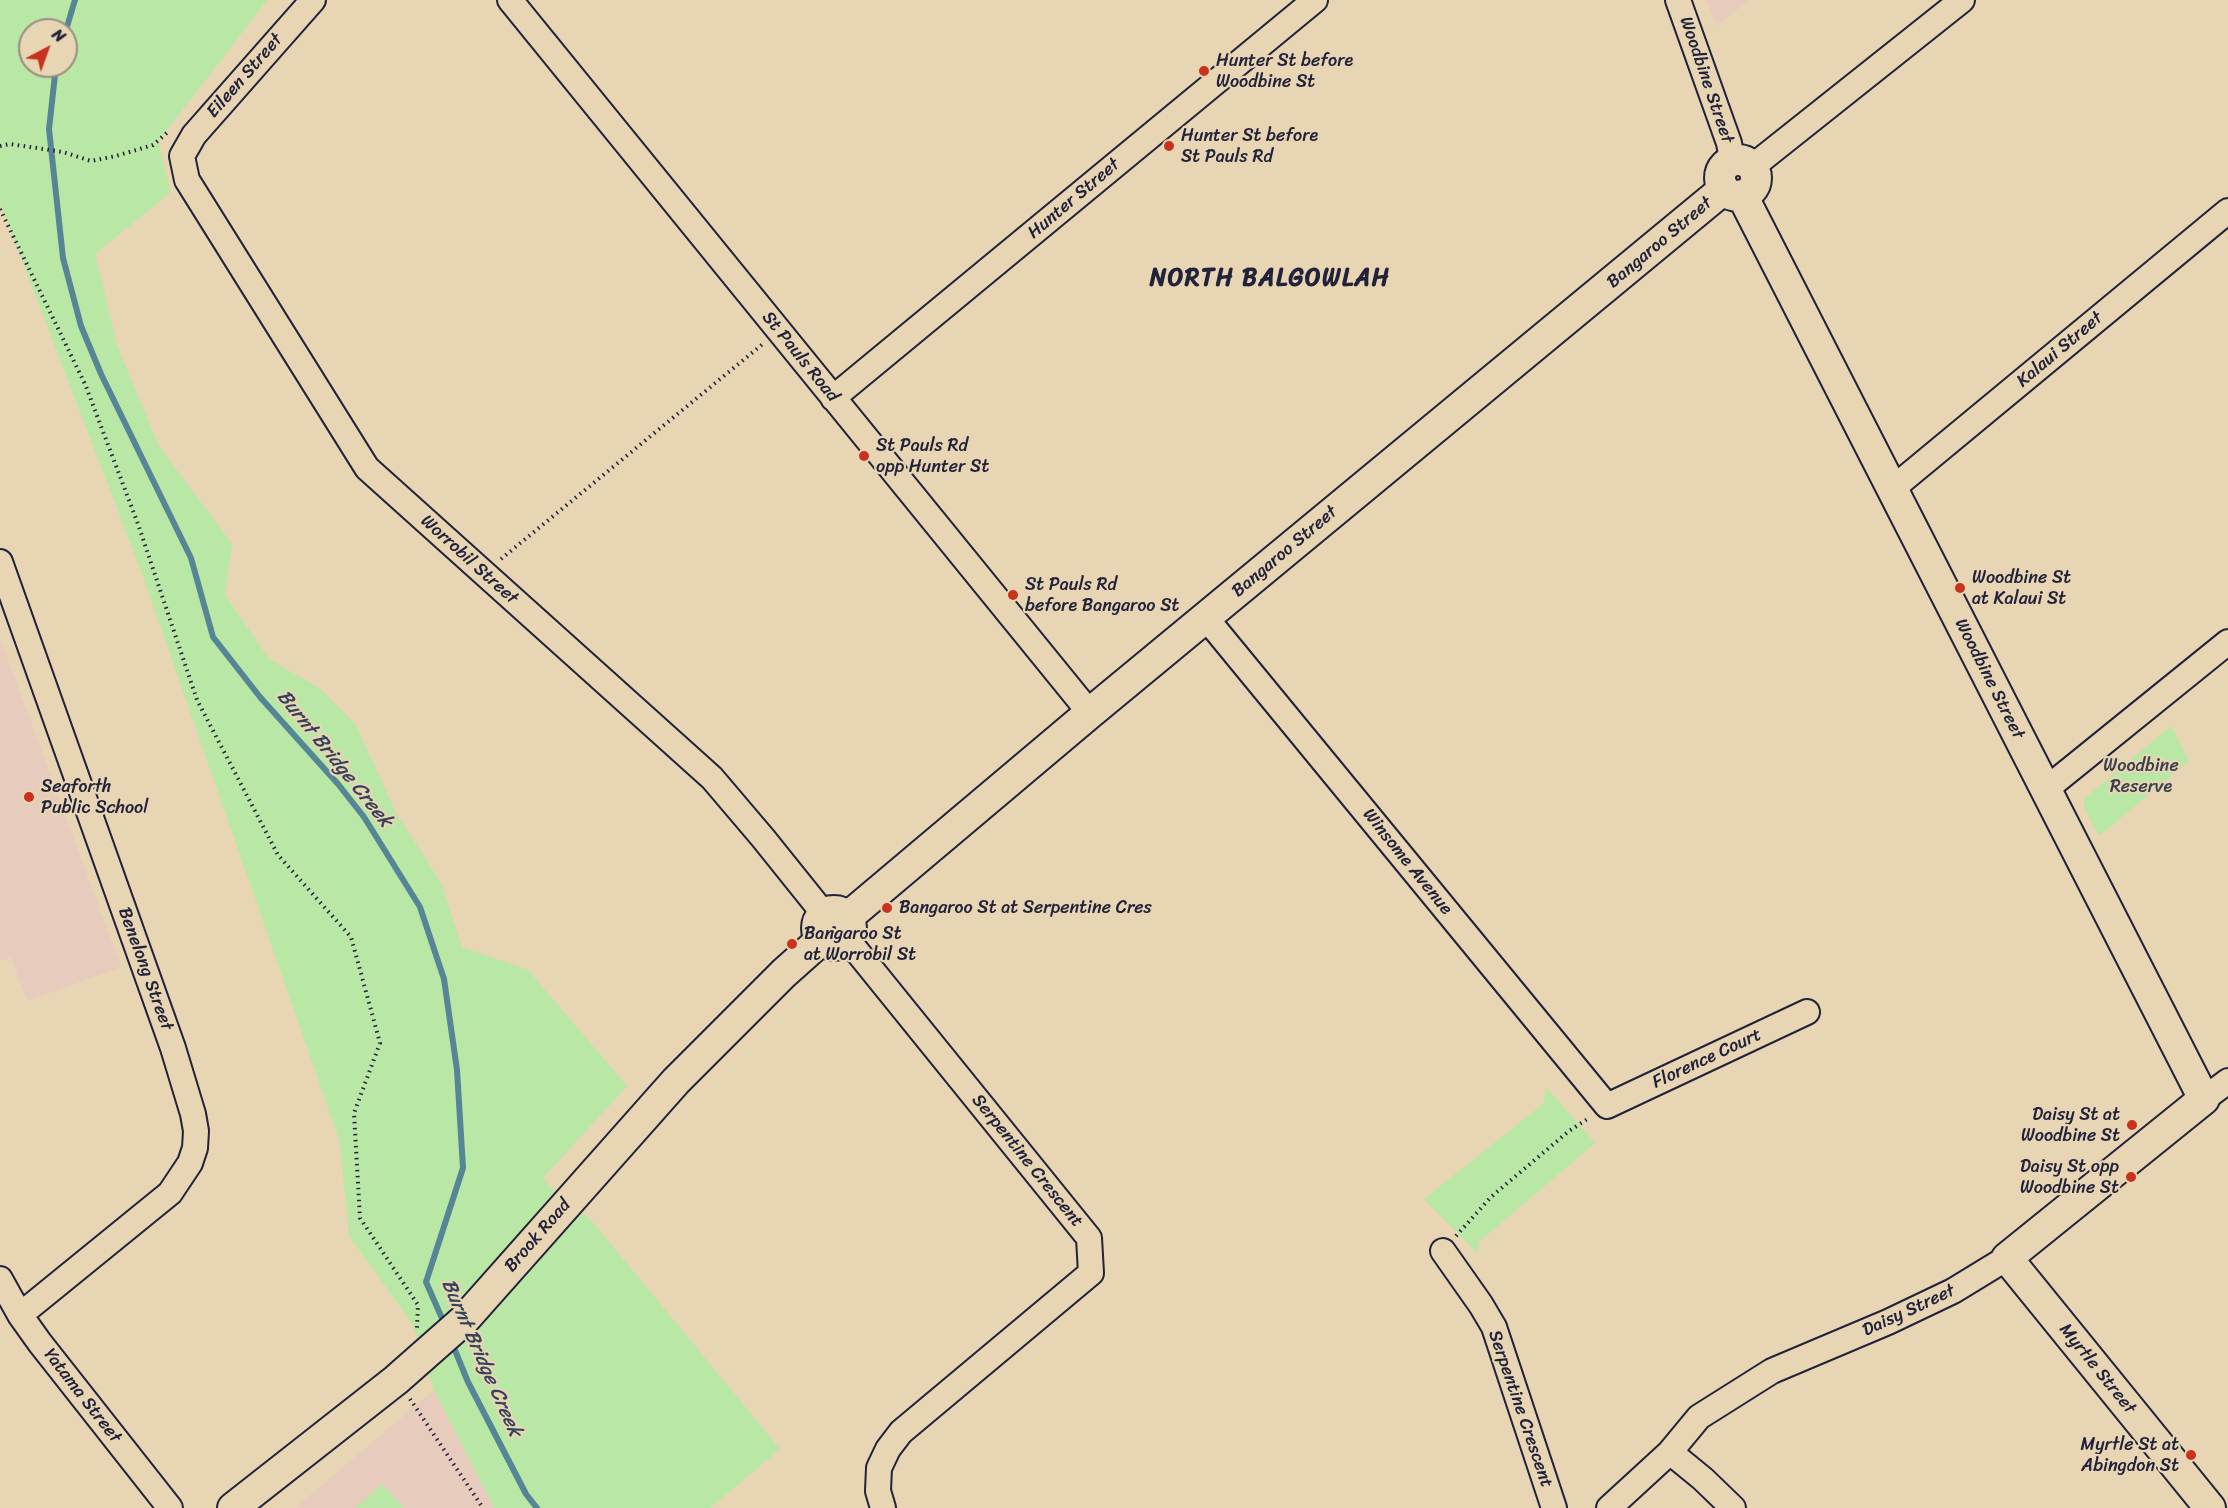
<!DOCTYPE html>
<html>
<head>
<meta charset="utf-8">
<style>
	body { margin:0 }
	#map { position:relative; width:2228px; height:1508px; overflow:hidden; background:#e7d5b3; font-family:Sriracha,sans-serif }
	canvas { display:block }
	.north { position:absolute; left:18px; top:18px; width:60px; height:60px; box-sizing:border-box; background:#e7d5b3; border:2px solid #988d83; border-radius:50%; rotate:41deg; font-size:16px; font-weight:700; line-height:24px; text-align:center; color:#22223b }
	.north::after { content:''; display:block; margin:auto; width:21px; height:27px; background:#c8321e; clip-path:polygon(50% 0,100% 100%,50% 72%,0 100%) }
</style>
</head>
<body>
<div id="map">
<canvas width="2228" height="1508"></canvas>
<div class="north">N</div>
</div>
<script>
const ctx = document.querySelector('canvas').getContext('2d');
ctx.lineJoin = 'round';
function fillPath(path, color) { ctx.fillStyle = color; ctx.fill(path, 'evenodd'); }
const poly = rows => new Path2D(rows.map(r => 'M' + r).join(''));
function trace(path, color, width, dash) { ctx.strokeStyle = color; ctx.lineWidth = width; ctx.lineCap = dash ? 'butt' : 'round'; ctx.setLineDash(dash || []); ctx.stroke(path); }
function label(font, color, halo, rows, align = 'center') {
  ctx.font = font + ' Sriracha,sans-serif'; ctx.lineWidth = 4.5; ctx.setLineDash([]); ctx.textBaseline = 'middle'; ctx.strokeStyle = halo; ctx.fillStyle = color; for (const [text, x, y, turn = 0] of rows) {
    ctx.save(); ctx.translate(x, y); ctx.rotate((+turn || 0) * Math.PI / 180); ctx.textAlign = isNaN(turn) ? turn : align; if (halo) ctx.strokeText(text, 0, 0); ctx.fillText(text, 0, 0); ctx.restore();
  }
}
const built = poly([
	[1707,0,1749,0,1717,26],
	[0,638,121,967,27,1001,11,957,0,961],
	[434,1390,494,1508,295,1508]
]);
const green = poly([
	[0,0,267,0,158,142,171,192,95,254,118,348,159,446,232,544,225,595,269,659,319,688,356,725,396,813,441,883,462,947,528,970,627,1086,542,1179,591,1220,780,1449,710,1508,494,1508,434,1390,412,1323,349,1236,340,1142,141,571,0,203],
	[30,30,66,30,66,66,30,66],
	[2171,726,2189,761,2099,836,2084,807,2085,798],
	[1547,1088,1595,1143,1480,1241,1477,1253,1424,1199,1543,1104],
	[382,1484,404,1508,355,1508]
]);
const stream = poly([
	[66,30,75,0],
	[56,66,49,129,63,258,81,326,101,374,191,558,213,637,260,697,338,784,364,817,420,907,444,979,457,1070,463,1168,426,1282,445,1325],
	[452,1343,468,1382,526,1494,537,1508]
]);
const path = poly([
	[0,146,10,144,63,152,91,161,116,156,153,145,169,131],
	[0,209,85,384,138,524,197,700,278,855,351,937,380,1043,354,1113,360,1218,418,1305,417,1328],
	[501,559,764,343],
	[1456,1236,1491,1197,1569,1131,1589,1118],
	[410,1399,483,1508]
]);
const minor = poly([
	[313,0,194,135,182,156,187,180,367,468,712,778,763,838,824,914],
	[510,0,1090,713],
	[1678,0,1729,143,1732,160],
	[1752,167,1962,0],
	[833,398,1315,0],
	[1892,489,2228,211],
	[0,562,173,1048,193,1114,196,1131,195,1148,190,1163,170,1193,20,1315],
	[1206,618,1607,1106,1807,1012],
	[2045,790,2228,642],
	[847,939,1089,1238,1091,1273,901,1432,888,1449,879,1468,878,1491,883,1508],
	[2204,1099,2228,1081],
	[1443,1251,1481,1305,1494,1327,1554,1508],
	[0,1279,20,1315,40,1343,170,1508],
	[1670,1452,1703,1479,1733,1508],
	[1609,1508,1670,1452,1699,1417,1772,1371,1888,1322,1953,1291,2007,1258]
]);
const tertiary = poly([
	'1720 178a18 18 0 1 1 36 0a18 18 0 1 1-36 0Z',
	[1742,195,2204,1099,2007,1258,2210,1508],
	'817 928a17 17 0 1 1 34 0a17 17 0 1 1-34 0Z',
	[848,917,1090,713,1724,189],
	[233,1508,396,1380,464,1320,676,1081,784,973,821,940]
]);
const markers = [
	[1204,71,6,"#c8321e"],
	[1169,146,6,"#c8321e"],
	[864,456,6,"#c8321e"],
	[1960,588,6,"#c8321e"],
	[1013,595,6,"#c8321e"],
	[29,797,6,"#c8321e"],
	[887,908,6,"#c8321e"],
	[792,944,6,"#c8321e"],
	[2132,1125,6,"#c8321e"],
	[2131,1177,6,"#c8321e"],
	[2191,1455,6,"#c8321e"]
];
const poiNames = [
	["Hunter St before",1216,61],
	["Woodbine St",1216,82],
	["Hunter St before",1181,136],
	["St Pauls Rd",1181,157],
	["St Pauls Rd",876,446],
	["opp Hunter St",876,467],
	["Woodbine St",1972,578],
	["at Kalaui St",1972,599],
	["St Pauls Rd",1025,585],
	["before Bangaroo St",1025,606],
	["Seaforth",41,787],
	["Public School",41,808],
	["Bangaroo St at Serpentine Cres",899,908],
	["Bangaroo St",804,934],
	["at Worrobil St",804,955],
	["Daisy St at",2120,1115,"right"],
	["Woodbine St",2120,1136,"right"],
	["Daisy St opp",2119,1167,"right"],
	["Woodbine St",2119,1188,"right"],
	["Myrtle St at",2179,1445,"right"],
	["Abingdon St",2179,1466,"right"]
];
const streetNames = [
	["Eileen Street",245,76,-49],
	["Woodbine Street",1706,80,71],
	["Hunter Street",1074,199,-40],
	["Bangaroo Street",1660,243,-40],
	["Kalaui Street",2060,350,-40],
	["St Pauls Road",800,357,51],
	["Bangaroo Street",1285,552,-40],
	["Worrobil Street",469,560,42],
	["Woodbine Street",1989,679,63],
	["Winsome Avenue",1407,862,51],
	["Benelong Street",145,969,70],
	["Florence Court",1707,1059,-25],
	["Serpentine Crescent",1027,1161,51],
	["Brook Road",538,1236,-49],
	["Daisy Street",1909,1311,-25],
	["Myrtle Street",2097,1369,51],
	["Yatama Street",82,1396,52],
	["Serpentine Crescent",1520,1409,71]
];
const parkNames = [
	["Woodbine",2141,766],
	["Reserve",2141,787]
];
const waterNames = [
	["Burnt Bridge Creek",334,759,51],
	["Burnt Bridge Creek",481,1358,66]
];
const districtNames = [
	["NORTH BALGOWLAH",1270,279]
];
fillPath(built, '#e7cbbd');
fillPath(green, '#b9e7a5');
trace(stream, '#568696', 6);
trace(minor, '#22223b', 28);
trace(tertiary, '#22223b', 34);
trace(path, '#22223b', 4, [1.5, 4.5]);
trace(minor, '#e7d5b3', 24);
trace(tertiary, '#e7d5b3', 30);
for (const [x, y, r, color] of markers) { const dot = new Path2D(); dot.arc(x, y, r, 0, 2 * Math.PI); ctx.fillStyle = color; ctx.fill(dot); trace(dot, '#e7d5b3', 2); }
label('18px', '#22223b', '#e7d5b3', poiNames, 'left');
label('18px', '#22223b', '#e7d5b3', streetNames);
label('18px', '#39404b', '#e7d5b3', parkNames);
label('italic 20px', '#334359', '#e7d5b3', waterNames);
ctx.letterSpacing = '1.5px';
label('bold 24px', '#22223b', '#e7d5b3', districtNames);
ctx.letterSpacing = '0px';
</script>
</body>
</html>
